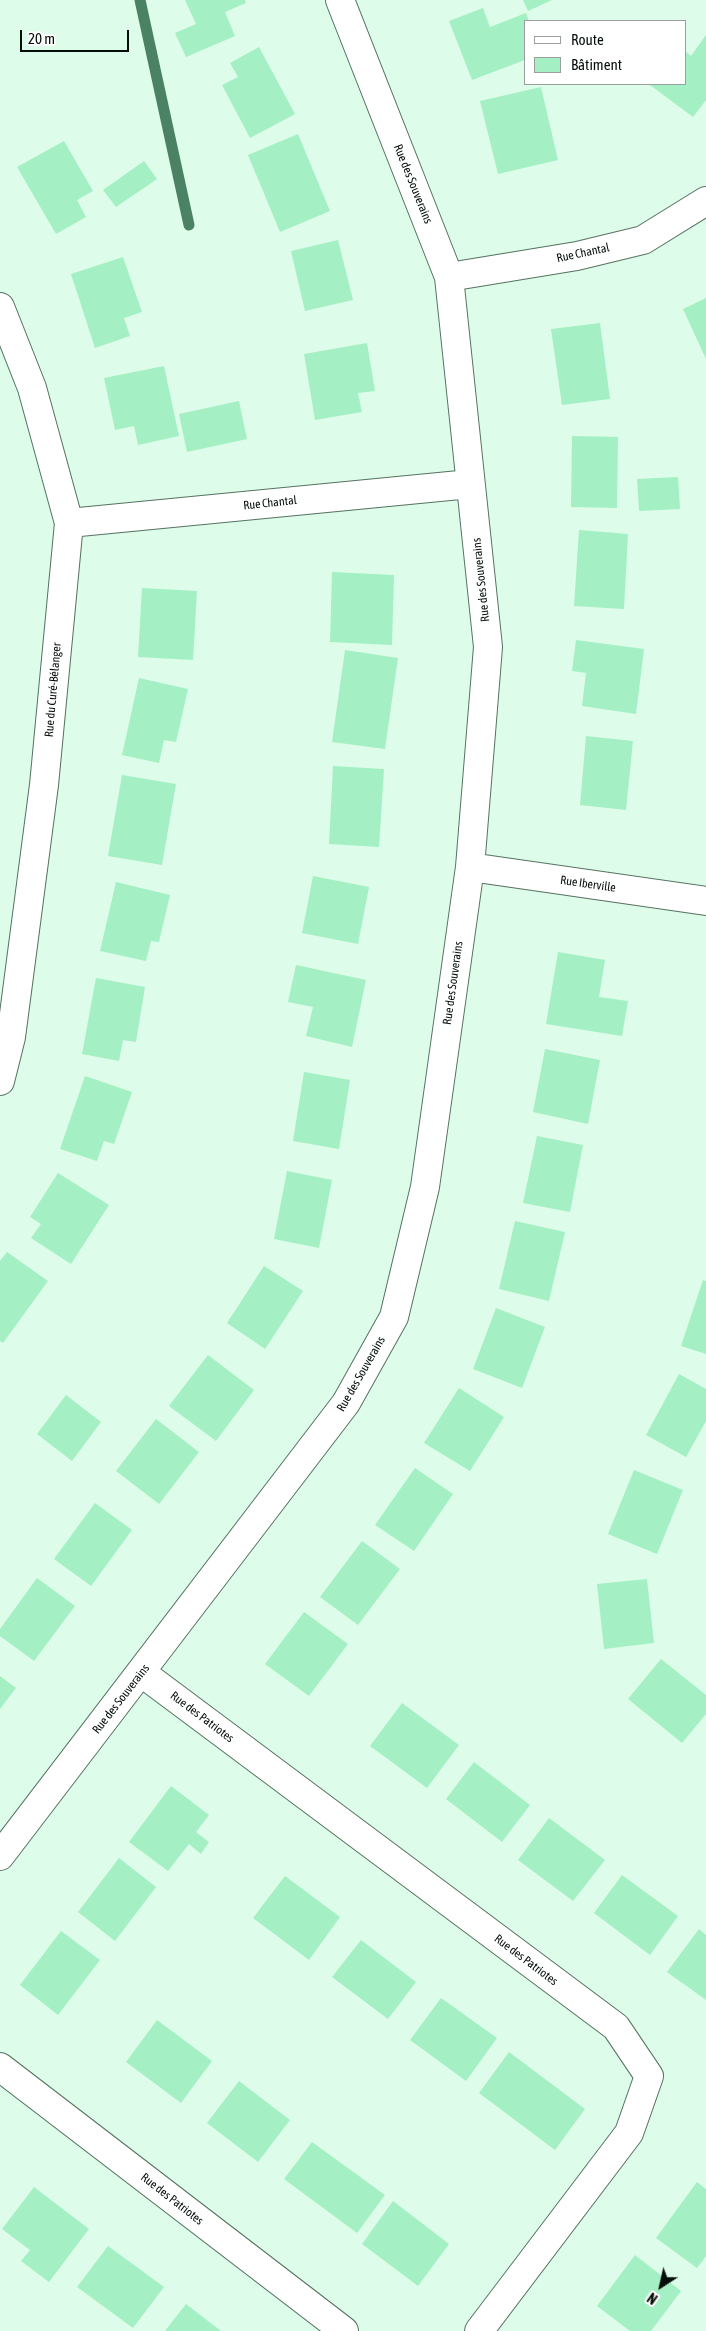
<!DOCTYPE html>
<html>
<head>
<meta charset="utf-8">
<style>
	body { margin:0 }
	#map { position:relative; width:706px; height:2331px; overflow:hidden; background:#ddfce9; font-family:"Asap Condensed",sans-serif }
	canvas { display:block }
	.legend { position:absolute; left:524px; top:20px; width:162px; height:65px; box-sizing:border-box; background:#fff; border:1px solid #9b9f9c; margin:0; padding:6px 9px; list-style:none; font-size:15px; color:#050e08 }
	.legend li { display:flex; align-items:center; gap:10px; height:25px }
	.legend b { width:25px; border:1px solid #9b9f9c }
	.north { position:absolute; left:636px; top:2261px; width:50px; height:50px; -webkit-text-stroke:4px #fff; paint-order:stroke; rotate:215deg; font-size:14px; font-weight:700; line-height:20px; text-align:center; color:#050e08 }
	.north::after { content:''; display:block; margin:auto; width:18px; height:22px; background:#050e08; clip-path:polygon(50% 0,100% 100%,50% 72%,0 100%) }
	.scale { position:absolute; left:20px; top:30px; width:109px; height:22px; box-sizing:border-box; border:2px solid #050e08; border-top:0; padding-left:6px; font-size:15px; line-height:18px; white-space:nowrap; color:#050e08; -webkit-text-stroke:4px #fff; paint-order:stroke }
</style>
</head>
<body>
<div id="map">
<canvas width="706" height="2331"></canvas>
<ul class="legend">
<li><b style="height:6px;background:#fff"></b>Route</li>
<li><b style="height:14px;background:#a4f0c4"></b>Bâtiment</li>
</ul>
<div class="north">N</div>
<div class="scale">20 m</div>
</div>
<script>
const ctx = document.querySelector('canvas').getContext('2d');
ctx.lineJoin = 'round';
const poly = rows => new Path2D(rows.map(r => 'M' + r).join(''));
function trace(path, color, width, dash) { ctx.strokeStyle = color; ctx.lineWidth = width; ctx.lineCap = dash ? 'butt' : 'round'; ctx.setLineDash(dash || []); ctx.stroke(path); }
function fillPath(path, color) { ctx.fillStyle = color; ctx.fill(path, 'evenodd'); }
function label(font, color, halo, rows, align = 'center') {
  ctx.font = font + ' "Asap Condensed",sans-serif'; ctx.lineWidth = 4; ctx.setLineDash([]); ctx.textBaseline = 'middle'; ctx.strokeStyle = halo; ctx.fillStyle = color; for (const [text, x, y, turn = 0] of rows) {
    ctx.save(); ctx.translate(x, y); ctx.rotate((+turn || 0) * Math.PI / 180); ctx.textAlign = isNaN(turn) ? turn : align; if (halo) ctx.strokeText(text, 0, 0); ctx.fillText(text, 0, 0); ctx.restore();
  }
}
const stream = poly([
	[140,0,189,225]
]);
const building = poly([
	[185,0,245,0,246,3,225,12,235,36,186,57,175,33,196,24],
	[523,0,552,0,528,11],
	[483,8,490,27,526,13,529,21,525,21,525,60,472,80,449,21],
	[706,35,706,100,693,117,650,85,685,84,685,51,691,56],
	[259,47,295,114,250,138,222,85,238,77,230,63],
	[541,87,558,160,498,174,480,101],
	[298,134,330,211,280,232,248,155],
	[64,141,93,191,77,200,86,217,56,234,17,167],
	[144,161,157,179,116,207,103,190],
	[338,240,353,300,305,311,291,251],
	[123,257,142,312,124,318,130,336,95,348,71,274],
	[706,298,706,359,683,309],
	[600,323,610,399,562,405,551,329],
	[367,343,375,391,358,393,362,412,315,420,304,354],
	[164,366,179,436,138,445,134,426,115,430,104,378],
	[239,401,247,439,187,452,179,414],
	[572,436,618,437,617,508,571,507],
	[678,477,680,509,639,511,637,479],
	[579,530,628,534,624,609,574,606],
	[332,572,394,575,392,645,330,642],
	[142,588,197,591,193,660,138,657],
	[576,640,644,649,636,714,582,706,586,673,572,671],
	[345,650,398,658,385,749,332,742],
	[139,678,188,689,176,742,164,740,159,763,122,755],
	[586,736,633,741,626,810,580,805],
	[333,766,384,769,379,847,329,844],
	[122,775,176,784,162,865,108,856],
	[313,876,369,887,358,944,302,933],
	[116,882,170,895,159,942,151,941,146,961,100,951],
	[558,952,605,960,599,997,628,1001,622,1036,546,1024],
	[296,965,366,980,352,1047,306,1036,313,1007,288,1002],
	[96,978,145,987,136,1042,123,1040,119,1061,82,1054],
	[545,1049,600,1060,588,1124,533,1112],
	[304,1072,350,1080,339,1149,293,1141],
	[85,1076,132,1092,114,1144,104,1141,97,1161,60,1149],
	[537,1136,583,1145,570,1212,523,1203],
	[287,1171,332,1180,319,1248,274,1239],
	[58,1173,109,1205,71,1264,31,1238,41,1224,30,1217],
	[515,1221,565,1232,549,1301,499,1289],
	[7,1252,48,1281,3,1343,0,1341,0,1261],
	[264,1266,303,1291,265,1349,227,1323],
	[703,1280,706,1281,706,1354,681,1346],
	[496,1308,545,1327,522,1388,473,1369],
	[208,1355,254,1390,216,1441,169,1406],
	[679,1374,706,1389,706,1421,686,1457,646,1435],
	[459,1388,504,1417,470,1471,424,1443],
	[66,1395,101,1422,72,1461,37,1434],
	[156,1419,199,1452,159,1504,116,1471],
	[415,1468,453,1494,414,1551,375,1525],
	[634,1470,683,1490,657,1554,608,1534],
	[95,1503,132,1530,91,1586,54,1559],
	[362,1541,400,1569,358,1625,320,1597],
	[37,1578,75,1606,34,1661,0,1636,0,1629],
	[647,1579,654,1643,604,1649,597,1584],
	[304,1612,348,1644,309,1696,265,1664],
	[661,1659,706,1695,706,1714,682,1743,628,1699],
	[0,1676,16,1688,0,1709],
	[402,1703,459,1745,427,1788,370,1746],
	[474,1762,530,1805,502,1842,446,1799],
	[171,1786,209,1815,196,1832,209,1842,201,1854,189,1844,168,1871,129,1842],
	[549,1818,605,1860,573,1901,518,1860],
	[119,1858,156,1887,115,1941,78,1912],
	[622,1875,678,1916,650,1955,594,1913],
	[285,1876,340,1917,309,1960,253,1918],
	[699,1929,706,1935,706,2000,667,1972],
	[61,1931,100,1960,58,2015,20,1985],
	[361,1940,416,1982,388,2019,332,1977],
	[441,1998,497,2038,466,2081,410,2040],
	[157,2020,212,2061,181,2103,126,2062],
	[509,2052,585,2109,555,2150,479,2093],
	[239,2081,290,2120,258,2162,207,2123],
	[312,2142,385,2195,357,2233,284,2179],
	[697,2182,706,2189,706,2256,697,2268,656,2238],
	[34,2187,89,2229,49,2282,21,2261,30,2250,2,2229],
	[393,2201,449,2244,418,2286,362,2244],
	[108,2246,164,2287,133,2328,77,2287],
	[635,2255,681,2291,651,2331,630,2331,597,2306],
	[186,2304,221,2331,165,2331]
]);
const minor = poly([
	[449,277,577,256,643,240,706,201],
	[0,307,32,388,69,523,44,785,11,1037,0,1081],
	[69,523,470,484],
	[470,867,706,901],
	[142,1673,616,2027,649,2076,629,2133,479,2331],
	[0,1856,346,1403,394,1317,425,1187,470,867,488,647,449,277,340,0],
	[0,2067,344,2331]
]);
const streetNames = [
	["Rue des Souverains",413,184,68],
	["Rue Chantal",583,253,-12],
	["Rue Chantal",270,503,-6],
	["Rue des Souverains",481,580,-96],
	["Rue du Curé-Bélanger",53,690,-85],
	["Rue Iberville",588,884,8],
	["Rue des Souverains",453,983,-82],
	["Rue des Souverains",361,1374,-60],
	["Rue des Souverains",121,1699,-52],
	["Rue des Patriotes",202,1717,37],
	["Rue des Patriotes",526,1960,37],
	["Rue des Patriotes",172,2199,38]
];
trace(stream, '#4b8263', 11);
fillPath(building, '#a4f0c4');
trace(minor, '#567261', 30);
trace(minor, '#fff', 28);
label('12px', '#050e08', '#fff', streetNames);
</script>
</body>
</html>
